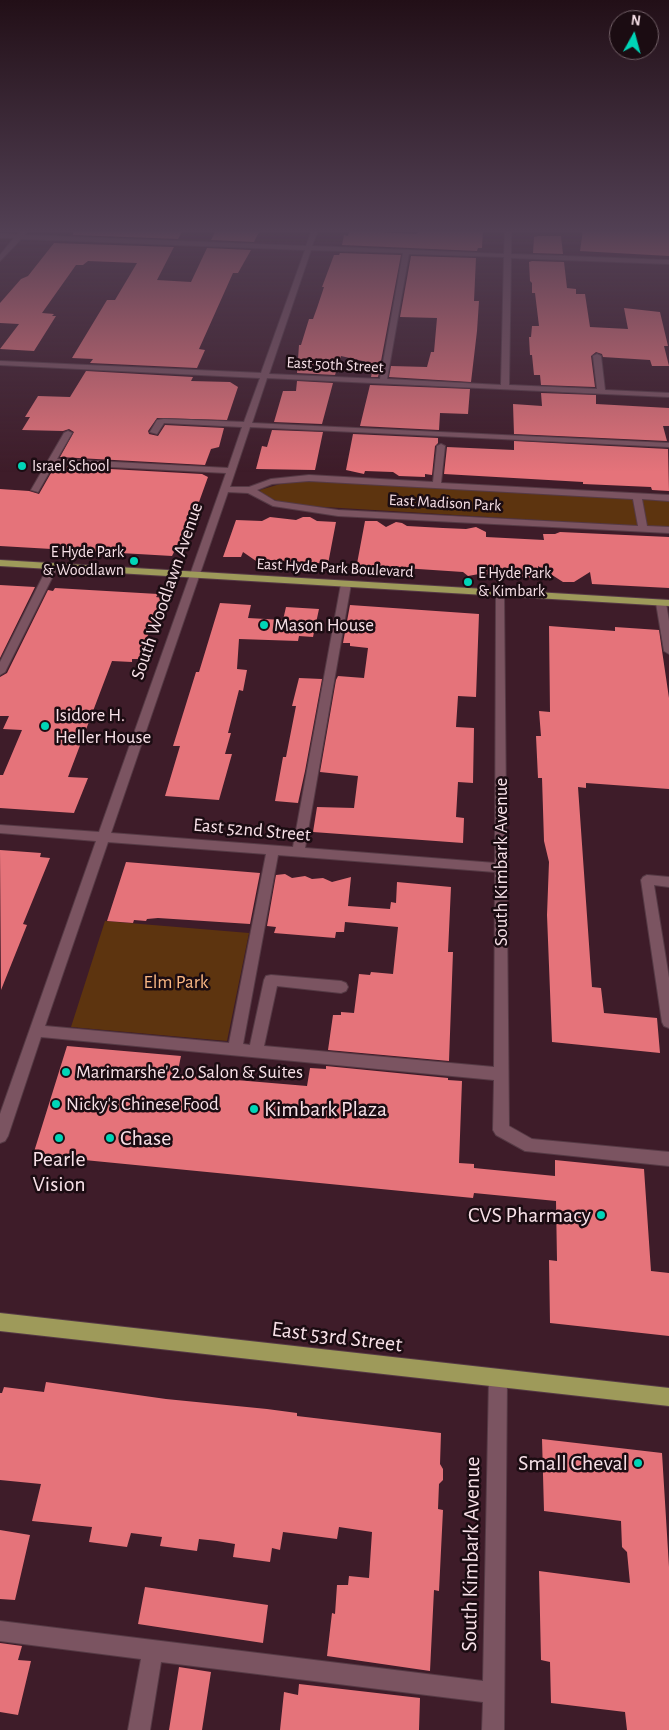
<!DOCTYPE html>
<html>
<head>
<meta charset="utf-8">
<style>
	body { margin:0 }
	#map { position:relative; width:669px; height:1730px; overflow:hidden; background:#3e1c29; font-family:"Alegreya Sans",sans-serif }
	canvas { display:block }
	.north { position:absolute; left:609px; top:10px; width:50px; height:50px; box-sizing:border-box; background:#1b0c12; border:1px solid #736168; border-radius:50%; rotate:7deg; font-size:14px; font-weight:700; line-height:20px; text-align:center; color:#f8e1e8 }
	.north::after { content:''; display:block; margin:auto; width:18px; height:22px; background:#00d5b7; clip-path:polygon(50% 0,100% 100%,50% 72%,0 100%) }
</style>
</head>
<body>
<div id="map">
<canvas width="669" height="1730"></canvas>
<div class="north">N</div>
</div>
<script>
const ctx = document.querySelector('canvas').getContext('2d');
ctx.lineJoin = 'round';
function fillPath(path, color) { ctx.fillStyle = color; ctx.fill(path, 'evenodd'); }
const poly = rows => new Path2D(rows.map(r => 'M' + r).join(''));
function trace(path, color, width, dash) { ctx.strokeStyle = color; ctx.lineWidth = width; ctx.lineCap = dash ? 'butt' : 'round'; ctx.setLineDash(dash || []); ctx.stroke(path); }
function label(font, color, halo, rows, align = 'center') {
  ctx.font = font + ' "Alegreya Sans",sans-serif'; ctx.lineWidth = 5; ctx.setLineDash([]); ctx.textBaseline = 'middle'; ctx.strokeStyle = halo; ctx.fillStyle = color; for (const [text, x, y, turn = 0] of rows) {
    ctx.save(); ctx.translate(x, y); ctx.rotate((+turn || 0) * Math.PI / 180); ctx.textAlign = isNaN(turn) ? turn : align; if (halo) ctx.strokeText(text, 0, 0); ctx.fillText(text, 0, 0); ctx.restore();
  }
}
const green = poly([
	[311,481,669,501,669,528,308,506,277,501,261,493,260,490,287,482],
	[105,921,249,933,227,1041,71,1027]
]);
const building = poly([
	[73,230,183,230,178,239,73,235],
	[216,230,260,230,254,242,211,240],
	[422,230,483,230,482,248,478,248,477,251,342,245,344,235,348,236,349,232,355,231,416,234],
	[583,230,669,230,669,256,580,251],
	[538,236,561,236,563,254,533,253,534,237],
	[54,243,174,247,157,280,191,282,207,248,251,250,238,273,233,273,199,349,205,350,197,368,90,363,93,359,72,358,107,300,115,300,137,263,88,261,83,265,76,265,42,313,54,314,52,316,56,316,34,351,0,349,19,324,0,323,0,303,21,279,28,276],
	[340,253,401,255,378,377,371,377,373,367,366,366,367,362,341,356,335,375,297,373,299,345,301,345,309,319,313,319,317,308,324,287,322,287,334,255,339,255],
	[411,256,476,258,474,301,479,301,477,331,471,382,389,377,391,366,427,367,431,352,434,352,437,318,400,317],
	[532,261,564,262,567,288,576,289,576,294,585,294,590,327,628,329,624,308,660,312,668,346,664,346,669,366,652,366,650,360,603,357,602,354,596,352,591,356,595,387,541,385,540,375,534,375,532,355,530,355,529,337,531,337,532,326,539,326,535,293,532,293,532,283,530,281,529,262],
	[86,371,193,377,191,381,230,382,238,387,227,420,157,418,148,431,149,434,158,436,165,425,224,428,219,447,211,449,205,465,60,457,74,432,69,429,63,431,22,430,30,417,25,417,38,396,70,397],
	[297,381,333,383,322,424,274,422,283,391,296,391],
	[370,385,470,389,468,414,440,413,439,430,360,426],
	[541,393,596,395,596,404,669,408,669,426,663,426,667,441,514,434,513,404,542,406],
	[272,430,323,432,315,470,256,469,262,446,267,447],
	[353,434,438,438,438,443,435,446,432,475,425,474,425,477,399,476,393,472,365,471,364,474,346,470],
	[514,441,668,449,669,491,652,490,651,487,583,484,583,482,444,474,447,447,514,450],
	[55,466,202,474,208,477,181,552,174,552,172,556,0,546,0,489,29,491,39,494],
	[270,517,296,520,303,517,310,517,317,521,336,522,328,564,308,562,300,566,291,565,283,561,270,560,264,563,259,563,243,552,241,557,223,557,236,520,262,521],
	[365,521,377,521,386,527,396,522,402,523,407,526,443,528,466,529,476,527,486,532,486,537,544,540,543,534,555,534,560,532,669,537,669,588,592,584,590,572,574,582,563,582,538,566,538,578,479,574,468,576,463,572,403,568,397,572,391,571,382,566,371,570,356,569],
	[0,585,35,587,0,658],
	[55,588,158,594,156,597,162,598,139,659,132,659,132,662,112,661,68,777,88,778,74,813,0,808,0,775,3,775,22,730,3,729,9,716,0,716,0,677,7,673,48,590,53,591],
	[220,603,251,605,248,618,283,620,286,607,319,609,313,637,299,636,298,641,239,639,237,669,247,670,243,691,239,690,228,733,231,733,225,754,232,754,219,800,165,796,180,746,173,746,196,672,199,672],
	[350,605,479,614,476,697,458,696,456,727,474,728,473,783,458,782,456,817,464,818,463,843,313,832,317,807,354,808,358,776,320,772,336,680,338,676,364,678,368,648,350,646,350,643,343,643],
	[549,626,615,631,615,627,659,630,669,698,669,789,586,783,586,788,578,787,592,987,601,988,604,1013,657,1018,660,1053,552,1042,547,915,549,862,544,841,542,778,538,778,536,736,541,736,539,711,550,712],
	[299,678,322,679,305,771,298,803,275,801,283,757,286,757,296,706,292,706],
	[0,850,41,853,40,857,50,858,23,924,27,925,1,990],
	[126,862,260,873,250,924,158,918,147,919,146,921,134,920,133,923,107,921],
	[285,874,292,878,305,876,312,879,323,878,332,882,351,877,348,906,390,909,391,902,396,903,397,882,451,887,448,952,453,952,449,1061,328,1050,333,1015,341,1015,341,1012,354,1013,359,974,370,975,371,972,393,974,398,927,345,922,344,932,336,932,335,938,274,933,276,927,267,926,276,875],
	[67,1046,181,1056,177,1075,307,1086,310,1068,326,1069,326,1066,448,1078,448,1080,462,1081,459,1163,474,1164,474,1168,555,1176,555,1160,644,1169,651,1271,669,1273,669,1336,550,1323,549,1260,557,1261,556,1201,474,1193,473,1198,33,1155],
	[46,1382,166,1399,267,1409,297,1413,297,1416,441,1433,440,1464,443,1469,443,1480,439,1484,438,1509,443,1510,439,1591,434,1590,430,1671,327,1656,332,1613,335,1614,337,1585,348,1585,349,1576,369,1578,372,1532,339,1527,337,1539,283,1532,280,1550,272,1548,270,1562,233,1557,235,1544,217,1541,199,1539,197,1551,160,1546,162,1537,131,1533,127,1547,89,1542,92,1527,32,1521,41,1484,0,1480,0,1393,2,1393,4,1387,44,1392],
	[542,1439,662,1453,669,1567,669,1730,627,1730,625,1712,551,1703,550,1662,541,1660,539,1571,630,1583,627,1552,622,1547,621,1521,544,1511],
	[0,1530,30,1535,15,1600,0,1599],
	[145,1587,268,1605,263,1643,138,1624],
	[0,1643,22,1646,18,1660,31,1661,18,1715,0,1712],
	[179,1667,211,1672,202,1730,169,1730],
	[299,1684,420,1698,419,1730,280,1730,284,1692,298,1695]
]);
const minor = poly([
	[23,230,26,232,24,235,306,246,312,230,318,230,312,246,504,254,505,230,511,230,511,254,669,260,669,264,511,258,509,385,597,389,593,356,597,354,601,356,605,390,669,393,669,397,267,378,252,423,669,443,669,447,250,427,230,487,249,487,271,479,309,475,433,482,437,446,441,444,445,446,441,483,669,495,669,501,642,499,647,526,669,527,669,533,338,516,273,506,248,493,228,492,111,833,293,847,341,584,346,581,351,584,305,848,495,863,496,593,498,591,504,591,509,1126,532,1139,669,1152,669,1166,525,1151,496,1135,493,1130,494,1080,41,1037,8,1136,5,1141,0,1143,0,1114,96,841,0,833,0,825,99,832,226,473,54,464,38,492,31,490,64,433,68,431,72,433,57,459,228,468,242,427,164,423,157,434,150,432,157,420,164,419,244,422,260,378,0,365,0,361,261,373,305,250,21,239,0,261,0,255,14,238,0,238,0,234,17,235,23,230],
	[311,250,403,253,380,379,269,374,311,250],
	[409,254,504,257,501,385,387,379,409,254],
	[309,481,633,499,638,526,338,510,275,501,257,490,272,484,309,481],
	[108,842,266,854,229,1043,45,1026,108,842],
	[278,855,495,872,494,1067,264,1046,277,986,341,993,346,991,348,987,346,983,341,981,271,975,266,976,264,980,250,1045,243,1044,278,855],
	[53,563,58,566,5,672,0,675,0,662,48,566,53,563],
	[661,600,666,603,669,621,669,654,664,651,656,603,661,600],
	[647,875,669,877,669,887,654,885,669,978,669,1028,664,1026,662,1022,641,880,643,877,647,875],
	[498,1369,504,1372,507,1378,504,1730,482,1730,483,1702,161,1662,150,1730,128,1730,141,1659,0,1641,0,1621,483,1681,489,1378,492,1372,498,1369]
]);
const major = poly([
	[0,560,669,600,669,606,0,566,0,560],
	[0,1313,669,1388,669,1406,0,1331,0,1313]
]);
const markers = [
	[22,466,5,"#00d5b7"],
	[134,561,5,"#00d5b7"],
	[468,582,5,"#00d5b7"],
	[264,625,5,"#00d5b7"],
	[45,726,5,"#00d5b7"],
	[66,1072,5,"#00d5b7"],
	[56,1104,5,"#00d5b7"],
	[254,1109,5,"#00d5b7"],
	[59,1138,5,"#00d5b7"],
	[110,1138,5,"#00d5b7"],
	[601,1215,5,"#00d5b7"],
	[638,1463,5,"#00d5b7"]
];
const farStreetnames = [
	["East 50th Street",335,365,3],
	["East Madison Park",445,503,3],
	["East Hyde Park Boulevard",335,568,3]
];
const farPoinames = [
	["Israel School",32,466],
	["E Hyde Park",124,552,"right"],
	["& Woodlawn",124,570,"right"],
	["E Hyde Park",478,573],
	["& Kimbark",478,591]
];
const streetNames = [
	["South Woodlawn Avenue",167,591,-71],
	["East 52nd Street",252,830,5],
	["South Kimbark Avenue",501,862,-90]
];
const poiNames = [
	["Mason House",274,625],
	["Isidore H.",55,715],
	["Heller House",55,737],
	["Marimarshe' 2.0 Salon & Suites",76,1072],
	["Nicky's Chinese Food",66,1104]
];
const parkNames = [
	["Elm Park",176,982]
];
const nearPoinames = [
	["Kimbark Plaza",264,1109],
	["Chase",120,1138],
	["Pearle",59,1159,"center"],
	["Vision",59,1184,"center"],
	["CVS Pharmacy",591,1215,"right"],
	["Small Cheval",628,1463,"right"]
];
const nearStreetnames = [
	["East 53rd Street",337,1337,7],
	["South Kimbark Avenue",471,1554,-89]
];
fillPath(green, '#5d340f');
fillPath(building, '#e5737a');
trace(minor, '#563a45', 2);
trace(major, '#563a45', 2);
fillPath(minor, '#7b5461');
fillPath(major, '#9e9a5a');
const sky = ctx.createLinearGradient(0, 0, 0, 472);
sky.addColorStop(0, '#220f17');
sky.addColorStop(0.49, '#524054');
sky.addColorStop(1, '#52405400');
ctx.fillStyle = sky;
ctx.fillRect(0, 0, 669, 472);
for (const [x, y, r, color] of markers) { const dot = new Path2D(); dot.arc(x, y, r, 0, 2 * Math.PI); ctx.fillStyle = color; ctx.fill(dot); trace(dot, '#1b0c12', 2); }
label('16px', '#f8e1e8', '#1b0c12', farStreetnames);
label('16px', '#f8e1e8', '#1b0c12', farPoinames, 'left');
label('19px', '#f8e1e8', '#1b0c12', streetNames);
label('19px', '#f8e1e8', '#1b0c12', poiNames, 'left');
label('19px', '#f9b683', '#1b0c12', parkNames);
label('22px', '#f8e1e8', '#1b0c12', nearPoinames, 'left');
label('22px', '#f8e1e8', '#1b0c12', nearStreetnames);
</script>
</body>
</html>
